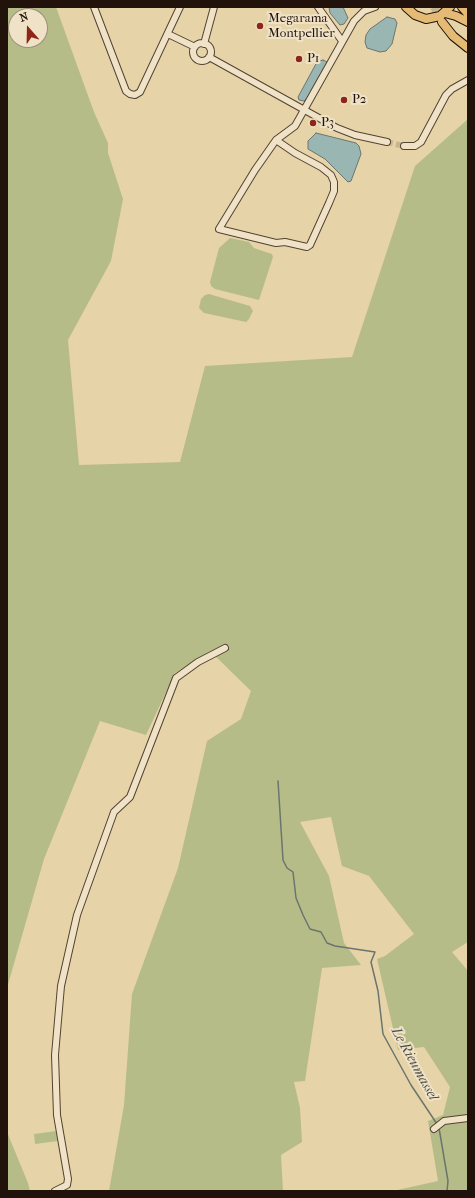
<!DOCTYPE html>
<html>
<head>
<meta charset="utf-8">
<style>
	body { margin:0 }
	#map { position:relative; width:475px; height:1198px; overflow:hidden; background:#e7d3a8; font-family:"IM FELL French Canon",serif }
	canvas { display:block }
	.frame { position:absolute; inset:0; border:8px solid #21130b; pointer-events:none }
	.north { position:absolute; left:8px; top:8px; width:40px; height:40px; box-sizing:border-box; background:#efe2c6; border:1px solid #9d8f7b; border-radius:50%; rotate:340deg; font-size:11px; font-weight:700; line-height:16px; text-align:center; color:#21130b }
	.north::after { content:''; display:block; margin:auto; width:14px; height:18px; background:#8f2418; clip-path:polygon(50% 0,100% 100%,50% 72%,0 100%) }
</style>
</head>
<body>
<div id="map">
<canvas width="475" height="1198"></canvas>
<div class="frame"></div>
<div class="north">N</div>
</div>
<script>
const ctx = document.querySelector('canvas').getContext('2d');
ctx.lineJoin = 'round';
function fillPath(path, color) { ctx.fillStyle = color; ctx.fill(path, 'evenodd'); }
const poly = rows => new Path2D(rows.map(r => 'M' + r).join(''));
function trace(path, color, width, dash) { ctx.strokeStyle = color; ctx.lineWidth = width; ctx.lineCap = dash ? 'butt' : 'round'; ctx.setLineDash(dash || []); ctx.stroke(path); }
function label(font, color, halo, rows, align = 'center') {
  ctx.font = font + ' "IM FELL French Canon",serif'; ctx.lineWidth = 4; ctx.setLineDash([]); ctx.textBaseline = 'middle'; ctx.strokeStyle = halo; ctx.fillStyle = color; for (const [text, x, y, turn = 0] of rows) {
    ctx.save(); ctx.translate(x, y); ctx.rotate((+turn || 0) * Math.PI / 180); ctx.textAlign = isNaN(turn) ? turn : align; if (halo) ctx.strokeText(text, 0, 0); ctx.fillText(text, 0, 0); ctx.restore();
  }
}
const green = poly([
	[7,7,56,7,94,112,108,143,108,153,123,199,111,261,68,340,79,465,180,462,205,366,352,357,415,166,468,119,468,942,452,952,468,971,468,1191,393,1191,438,1181,428,1121,443,1115,450,1087,424,1047,398,1050,377,959,385,956,414,934,369,876,342,866,331,817,300,822,329,876,344,943,361,965,322,968,305,1081,294,1082,300,1108,302,1142,281,1155,283,1191,109,1191,124,1105,132,994,178,868,207,741,241,719,251,691,210,651,175,673,146,735,100,721,44,859,7,988],
	[16,16,40,16,40,40,16,40],
	[230,238,249,242,254,248,272,254,273,257,259,300,215,289,211,286,210,282,219,248],
	[209,294,250,306,253,311,249,319,246,322,204,313,199,308,201,299,205,295],
	[56,1131,58,1141,35,1144,34,1134],
	[7,1132,28,1183,30,1191,7,1191]
]);
const water = poly([
	[329,7,343,7,348,18,344,24,340,25,330,13,329,7],
	[387,17,395,19,397,23,392,44,386,51,380,52,367,48,365,42,366,35,370,29,387,17],
	[323,60,327,62,325,68,308,97,304,101,299,100,298,97,317,62,323,60],
	[316,133,356,143,359,146,361,154,351,181,348,182,325,159,308,149,308,141,316,133]
]);
const stream = poly([
	[278,781,283,860,287,868,293,872,296,898,303,915,310,929,321,932,327,943,335,946,375,952,371,962,378,991,383,1034,411,1085,437,1124],
	[439,1128,448,1181,447,1191]
]);
const minorTunnel = poly([
	[387,142,404,146]
]);
const majorTunnel = poly([
	[434,7,442,22]
]);
const minor = poly([
	[94,7,126,91,130,94,135,95,140,92,180,7],
	[318,7,342,41],
	[168,34,195,47],
	'193 52a9 9 0 1 1 18 0a9 9 0 1 1-18 0Z',
	[204,44,214,7],
	[209,57,337,128,355,135,387,142],
	[276,140,295,153,321,167,331,175,334,182,334,191,329,203,310,245,307,247,285,242,276,243,219,229,255,170,276,140,295,126,354,21,364,11,375,7],
	[404,146,415,146,421,142,446,95,452,89,468,80],
	[434,1129,444,1121,468,1118],
	[55,1191,67,1185,68,1179,57,1115,55,1055,61,986,77,915,114,812,130,797,176,678,198,662,225,648]
]);
const major = poly([
	[406,7,415,15,426,19,440,16,450,7],
	[462,7,468,14],
	[445,13,456,16,468,22],
	[442,22,453,36,468,48]
]);
const markers = [
	[260,26,4,"#8f2418"],
	[299,59,4,"#8f2418"],
	[344,100,4,"#8f2418"],
	[313,123,4,"#8f2418"]
];
const poiNames = [
	["Megarama",268,19],
	["Montpellier",268,34],
	["P1",307,59],
	["P2",352,100],
	["P3",321,123]
];
const waterNames = [
	["Le Rieumassel",414,1064,61]
];
fillPath(green, '#b6bc88');
fillPath(water, '#9ab6b2');
trace(water, '#6a756f', 1);
trace(stream, '#6a756f', 1.5);
trace(minorTunnel, '#c9b690', 6, [6, 3]);
trace(majorTunnel, '#c9b690', 8, [8, 4]);
trace(minor, '#524332', 8);
trace(major, '#21130b', 10);
trace(minor, '#efe2c6', 6);
trace(major, '#e4ba74', 8);
for (const [x, y, r, color] of markers) { const dot = new Path2D(); dot.arc(x, y, r, 0, 2 * Math.PI); ctx.fillStyle = color; ctx.fill(dot); trace(dot, '#efe2c6', 1.5); }
label('13px', '#21130b', '#efe2c6', poiNames, 'left');
label('italic 14px', '#4b4c45', '#efe2c6', waterNames);
</script>
</body>
</html>
